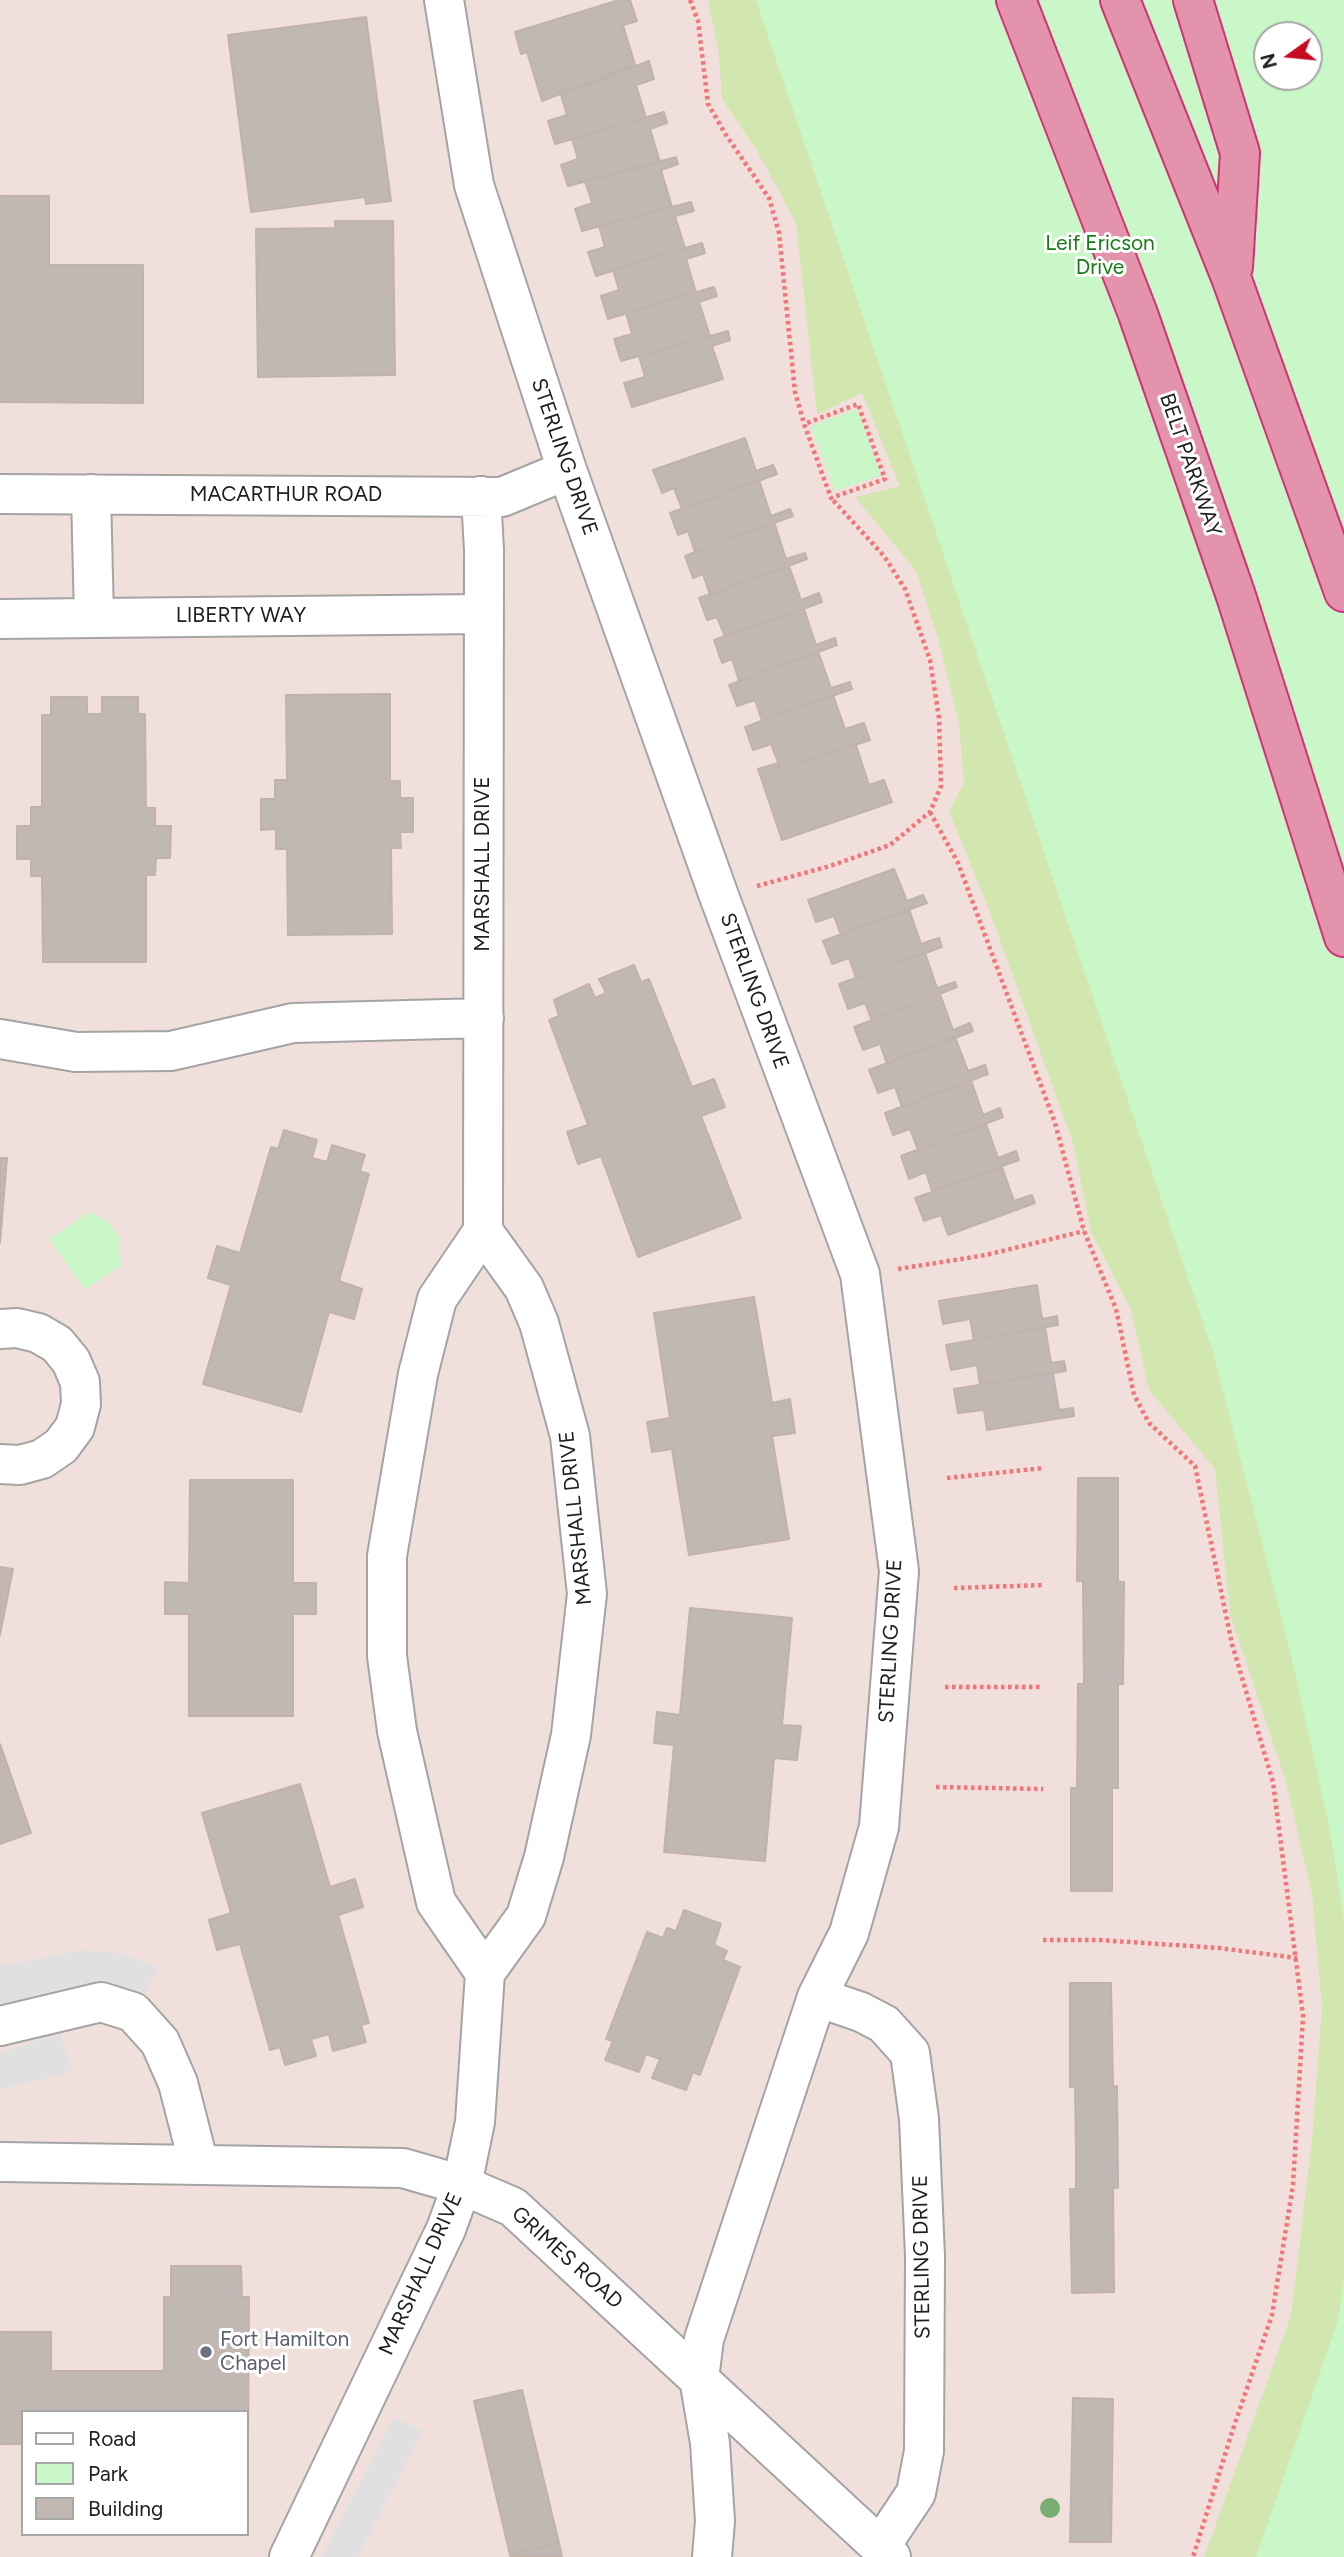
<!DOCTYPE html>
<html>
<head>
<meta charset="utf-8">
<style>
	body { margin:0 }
	#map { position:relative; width:1344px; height:2557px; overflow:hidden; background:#f0ece7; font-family:Figtree,sans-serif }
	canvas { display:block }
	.legend { position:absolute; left:21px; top:2410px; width:228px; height:126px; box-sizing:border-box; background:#fff; border:2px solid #a6a6a6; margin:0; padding:9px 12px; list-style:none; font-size:21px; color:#202020 }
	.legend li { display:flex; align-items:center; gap:14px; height:35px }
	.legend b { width:35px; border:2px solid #a6a6a6 }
	.north { position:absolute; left:1253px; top:21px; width:70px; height:70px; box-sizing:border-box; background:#fff; border:2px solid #a6a6a6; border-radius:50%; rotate:255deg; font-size:19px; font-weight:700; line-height:28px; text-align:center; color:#202020 }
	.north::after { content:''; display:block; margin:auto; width:24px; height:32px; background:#c70a1f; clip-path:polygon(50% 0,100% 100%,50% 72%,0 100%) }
</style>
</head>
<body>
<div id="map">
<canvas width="1344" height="2557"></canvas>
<ul class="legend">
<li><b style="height:9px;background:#fff"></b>Road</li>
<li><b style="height:19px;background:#c9f7c7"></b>Park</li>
<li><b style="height:19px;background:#c1b8b4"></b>Building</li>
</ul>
<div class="north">N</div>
</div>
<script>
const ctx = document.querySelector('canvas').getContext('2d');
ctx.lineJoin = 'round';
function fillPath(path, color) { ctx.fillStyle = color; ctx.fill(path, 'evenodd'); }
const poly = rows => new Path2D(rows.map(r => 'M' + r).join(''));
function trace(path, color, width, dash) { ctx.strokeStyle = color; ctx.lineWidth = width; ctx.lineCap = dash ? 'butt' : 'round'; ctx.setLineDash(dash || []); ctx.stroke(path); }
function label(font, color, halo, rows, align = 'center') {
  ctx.font = font + ' Figtree,sans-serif'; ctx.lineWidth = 6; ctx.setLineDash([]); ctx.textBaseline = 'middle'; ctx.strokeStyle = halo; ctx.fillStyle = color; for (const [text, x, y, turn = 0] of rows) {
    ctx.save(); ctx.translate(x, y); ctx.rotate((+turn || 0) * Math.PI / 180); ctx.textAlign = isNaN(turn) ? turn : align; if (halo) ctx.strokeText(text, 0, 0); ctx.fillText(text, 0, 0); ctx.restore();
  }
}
const military = poly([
	[0,0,756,0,1328,1820,1344,2276,1256,2557,0,2557],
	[23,2412,247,2412,247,2534,23,2534]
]);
const grass = poly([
	[708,0,978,0,1344,1072,1344,2542,1340,2557,1204,2557,1291,2316,1312,2140,1322,2007,1312,1894,1286,1782,1230,1614,1215,1469,1149,1390,1131,1310,1091,1232,1073,1143,990,912,949,811,964,783,959,724,938,638,916,571,855,497,900,486,862,393,817,414,796,223,756,149,722,99,719,55]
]);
const park = poly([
	[756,0,1344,0,1344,1919,1328,1820,1292,1660,1214,1355],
	[1267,35,1309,35,1309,77,1267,77],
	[857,409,881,475,835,491,811,426],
	[90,1212,107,1221,119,1237,121,1266,85,1289,49,1239],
	[1344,2276,1344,2557,1256,2557,1338,2321]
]);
const parking = poly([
	[82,1950,121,1953,159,1968,141,1997,103,1984,39,1994,0,2006,0,1966],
	[61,2033,72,2072,0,2089,0,2053],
	[394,2418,422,2430,358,2557,321,2557]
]);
const building = poly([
	[619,0,630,0,637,21,623,25,635,65,542,101,527,52,521,54,515,32,619,0],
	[366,17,391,201,366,204,365,197,251,212,228,35,366,17],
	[649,61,654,79,636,85,646,118,555,144,548,121,567,115,561,95,649,61],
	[664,112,667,123,650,129,660,162,568,186,561,165,578,159,572,139,664,112],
	[676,157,678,164,661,170,672,207,582,231,575,209,592,203,585,181,676,157],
	[0,196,49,196,49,265,143,265,143,403,0,402,0,196],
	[691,202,694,211,675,216,685,248,596,276,588,252,605,247,599,226,691,202],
	[335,221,393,221,395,375,258,377,256,229,335,228,335,221],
	[702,243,705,253,686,259,696,292,608,319,601,296,619,290,613,270,702,243],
	[714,287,717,296,699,302,710,336,621,361,614,339,632,334,626,313,714,287],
	[728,331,730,340,712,346,723,379,632,407,624,383,645,377,639,356,728,331],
	[745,438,756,471,773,465,777,474,682,509,674,488,662,493,653,470,745,438],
	[759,480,771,516,790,509,793,516,695,552,688,531,678,535,670,513,759,480],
	[774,522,786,559,805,553,807,559,710,595,703,574,693,578,685,556,774,522],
	[789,566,801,600,819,593,822,602,725,637,717,617,707,620,699,598,789,566],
	[804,609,816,645,835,638,837,645,739,681,732,659,722,663,714,640,804,609],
	[818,651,831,688,850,682,852,689,762,721,755,700,737,706,729,685,818,651],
	[390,694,390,781,400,781,400,798,413,798,413,832,400,832,401,848,391,848,392,934,288,935,287,849,276,849,276,829,261,830,261,799,275,799,275,780,287,780,286,695,390,694],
	[833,695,845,729,864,723,870,740,781,770,771,744,753,750,745,727,833,695],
	[51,697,87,697,87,714,102,714,102,697,138,697,138,714,145,714,146,808,155,808,155,826,171,826,170,858,156,858,155,875,146,875,146,962,43,962,42,876,31,876,31,859,17,859,17,826,31,826,31,807,42,807,42,715,51,715,51,697],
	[856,745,869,785,884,780,892,802,782,840,758,769,778,763,781,770,856,745],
	[894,869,907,901,923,895,927,903,841,935,834,916,816,922,808,900,894,869],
	[909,909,921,944,939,938,942,947,856,978,849,958,832,964,823,941,909,909],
	[925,953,937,988,955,982,957,987,872,1021,865,1003,848,1009,839,984,925,953],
	[634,965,641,982,649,979,692,1087,714,1079,725,1107,701,1116,741,1218,638,1257,601,1156,578,1164,567,1132,588,1125,549,1020,559,1016,554,1000,589,984,595,998,606,993,599,979,634,965],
	[940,994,953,1030,970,1023,973,1031,887,1064,880,1044,863,1050,854,1027,940,994],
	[955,1037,968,1071,985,1065,988,1074,902,1107,895,1087,878,1093,869,1070,955,1037],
	[971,1080,983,1115,1000,1108,1003,1117,918,1150,910,1129,893,1135,885,1113,971,1080],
	[986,1124,998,1158,1016,1151,1019,1160,932,1191,926,1172,909,1179,901,1156,986,1124],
	[284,1130,317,1140,312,1158,327,1162,332,1145,365,1155,360,1171,369,1174,339,1281,362,1289,354,1319,329,1312,301,1412,203,1384,231,1285,208,1278,217,1246,240,1253,271,1147,278,1149,284,1130],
	[0,1158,7,1158,0,1243,0,1158],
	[1002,1167,1014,1201,1032,1195,1035,1203,948,1235,941,1215,924,1221,915,1198,1002,1167],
	[1037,1285,1042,1319,1057,1316,1058,1325,974,1340,970,1319,943,1324,939,1301,1037,1285],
	[754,1297,772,1403,790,1399,795,1433,772,1436,789,1539,689,1555,672,1449,652,1452,647,1422,670,1418,654,1313,754,1297],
	[1045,1327,1051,1363,1064,1361,1066,1371,980,1385,977,1365,951,1370,946,1345,1045,1327],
	[1053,1373,1059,1410,1073,1408,1074,1416,987,1430,984,1410,958,1413,954,1389,1053,1373],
	[1078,1478,1118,1478,1118,1582,1124,1582,1123,1684,1118,1684,1118,1788,1112,1788,1112,1891,1071,1891,1071,1788,1077,1788,1078,1684,1084,1684,1083,1581,1077,1581,1078,1478],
	[190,1480,293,1480,293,1583,316,1583,316,1614,293,1614,293,1716,189,1716,189,1614,165,1614,165,1582,189,1583,190,1480],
	[0,1567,13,1569,0,1635,0,1567],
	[690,1608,792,1618,782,1725,801,1726,797,1760,774,1758,765,1861,664,1852,674,1745,654,1743,657,1712,680,1715,690,1608],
	[0,1744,31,1833,0,1844,0,1744],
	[300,1784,330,1887,355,1879,363,1907,338,1915,369,2023,361,2025,366,2042,333,2051,329,2034,311,2039,316,2056,285,2065,280,2047,270,2050,240,1944,217,1950,209,1920,231,1913,202,1813,300,1784],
	[684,1910,721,1924,714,1945,727,1951,723,1960,740,1967,700,2075,693,2072,686,2090,652,2078,660,2059,646,2054,639,2072,605,2060,613,2041,606,2039,647,1932,663,1938,667,1928,676,1931,684,1910],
	[1070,1983,1111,1983,1113,2087,1117,2086,1118,2188,1113,2188,1114,2292,1072,2293,1070,2189,1076,2189,1076,2152,1075,2087,1070,2087,1070,1983],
	[171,2266,241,2266,242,2297,249,2297,248,2446,247,2412,23,2412,23,2444,0,2444,0,2332,51,2332,51,2371,164,2371,164,2297,171,2297,171,2266],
	[522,2390,559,2543,510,2555,474,2401,522,2390],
	[1073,2398,1113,2399,1111,2542,1070,2542,1073,2398],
	[559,2543,562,2557,511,2557,510,2555,559,2543]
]);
const path = poly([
	[690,0,698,21,708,104,726,135,769,198,779,233,795,392,804,424,831,498,885,479,858,404,804,424],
	[930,812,958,863,1055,1123,1084,1231,1116,1309,1134,1395,1149,1423,1195,1466,1232,1644,1273,1782,1303,2016,1293,2185,1272,2315,1232,2432,1193,2557],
	[757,886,830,866,890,845,930,812,941,786,939,718,930,660,905,589,884,556,831,498],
	[898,1269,986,1255,1084,1231],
	[947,1478,1044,1468],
	[954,1588,1044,1585],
	[945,1687,1043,1687],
	[936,1787,1043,1789],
	[1043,1940,1099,1940,1219,1948,1297,1958]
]);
const minor = poly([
	[444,0,474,185,567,470,719,896,860,1274,899,1571,879,1827,849,1933,817,1997,704,2339,699,2378,710,2443,715,2521,712,2557],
	[0,494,502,497,567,470],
	[91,494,94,617],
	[481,496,484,550,483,1231,437,1299,418,1374,387,1556,387,1656,397,1731,436,1902,485,1973],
	[0,619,483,614],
	[0,1039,76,1052,171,1051,293,1023,484,1018],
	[0,1329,17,1328,38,1333,57,1344,71,1361,80,1382,81,1404,75,1427,61,1446,42,1459,20,1465,0,1464],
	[817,1997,861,2012,884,2024,910,2053,919,2119,925,2256,924,2451,916,2493,880,2547],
	[0,2026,101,2002,133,2012,160,2042,178,2083,199,2165],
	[0,2162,403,2168,462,2185,513,2207,891,2557],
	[289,2557,446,2229,462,2185,475,2122,485,1973,526,1916,544,1857,571,1735,587,1594,570,1436,539,1323,524,1288,483,1231]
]);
const highway = poly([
	[1016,0,1138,314,1236,596,1344,937],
	[1120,0,1232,280,1344,592],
	[1193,0,1240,153,1233,267]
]);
const trees = [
	[1050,2508]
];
const markers = [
	[206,2352,7,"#6b7280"]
];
const parkNames = [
	["Leif Ericson",1100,244],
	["Drive",1100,268]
];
const streetNames = [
	["STERLING DRIVE",564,457,71],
	["BELT PARKWAY",1190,465,71],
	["MACARTHUR ROAD",286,495],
	["LIBERTY WAY",241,616],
	["MARSHALL DRIVE",483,864,-90],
	["STERLING DRIVE",754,991,70],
	["MARSHALL DRIVE",576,1518,-96],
	["STERLING DRIVE",891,1641,-87],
	["STERLING DRIVE",922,2257,-91],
	["GRIMES ROAD",567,2258,42],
	["MARSHALL DRIVE",421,2274,-66]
];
const worshipNames = [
	["Fort Hamilton",220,2340],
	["Chapel",220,2364]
];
fillPath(military, '#f1dfdc');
fillPath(grass, '#d2e7b0');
fillPath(park, '#c9f7c7');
fillPath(parking, '#e0e0e0');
fillPath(building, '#c1b8b4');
trace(building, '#c1b2aa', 2);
trace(minor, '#a4a4a4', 42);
trace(highway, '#d3307a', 42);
trace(path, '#f37577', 4.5, [3.5, 3.5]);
trace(minor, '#fff', 38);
trace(highway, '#e393ab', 38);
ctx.fillStyle = '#78ae71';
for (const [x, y] of trees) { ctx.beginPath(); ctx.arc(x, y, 10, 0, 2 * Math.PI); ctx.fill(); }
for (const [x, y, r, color] of markers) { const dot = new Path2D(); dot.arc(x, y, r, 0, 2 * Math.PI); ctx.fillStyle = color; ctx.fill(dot); trace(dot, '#fff', 2.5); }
label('21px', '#157c11', '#fff', parkNames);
label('21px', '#202020', '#fff', streetNames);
label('21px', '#5b616d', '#fff', worshipNames, 'left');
</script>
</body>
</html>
